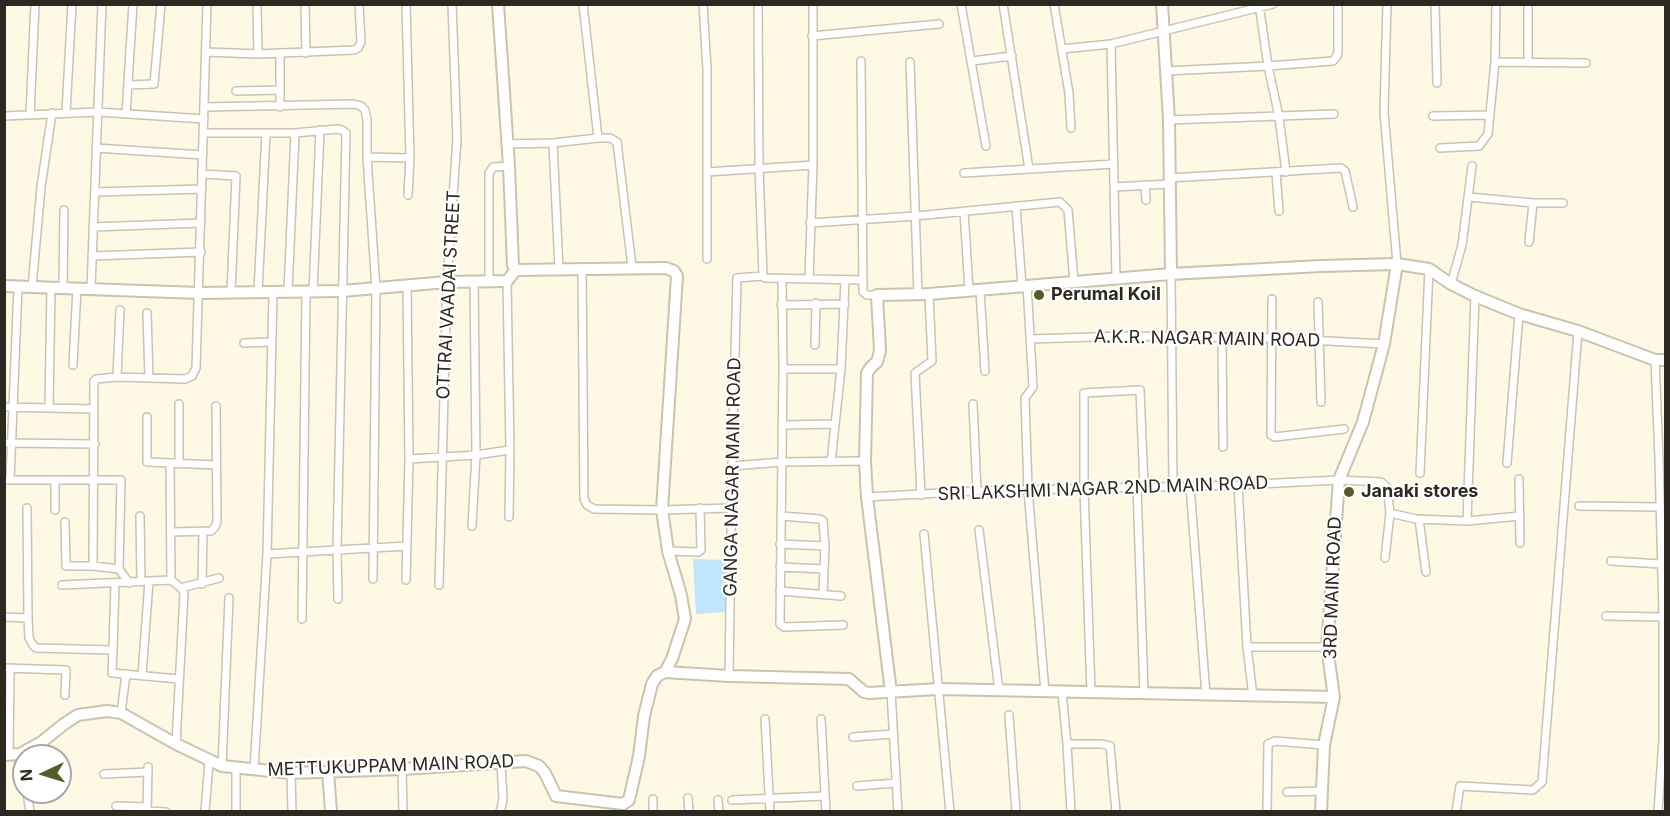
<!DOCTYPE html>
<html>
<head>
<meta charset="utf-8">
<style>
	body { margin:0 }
	#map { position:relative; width:1670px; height:816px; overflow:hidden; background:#fef9e5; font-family:Inter,sans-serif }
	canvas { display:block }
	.frame { position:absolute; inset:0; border:6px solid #2b2920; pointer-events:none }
	.north { position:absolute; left:12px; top:744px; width:60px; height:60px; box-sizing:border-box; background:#fff; border:2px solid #aaa9a6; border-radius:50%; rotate:266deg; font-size:16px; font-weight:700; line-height:24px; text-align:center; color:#2b2920 }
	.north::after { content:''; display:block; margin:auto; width:21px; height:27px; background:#565b29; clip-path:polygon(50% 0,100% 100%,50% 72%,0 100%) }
</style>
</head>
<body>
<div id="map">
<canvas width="1670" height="816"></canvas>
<div class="frame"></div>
<div class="north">N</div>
</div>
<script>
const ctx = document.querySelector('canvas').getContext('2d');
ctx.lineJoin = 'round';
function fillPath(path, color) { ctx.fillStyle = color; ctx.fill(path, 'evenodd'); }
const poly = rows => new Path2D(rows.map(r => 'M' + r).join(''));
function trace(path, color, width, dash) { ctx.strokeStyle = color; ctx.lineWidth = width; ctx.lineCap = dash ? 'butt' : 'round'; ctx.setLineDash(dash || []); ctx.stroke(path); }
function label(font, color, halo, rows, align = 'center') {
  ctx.font = font + ' Inter,sans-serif'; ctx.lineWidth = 4.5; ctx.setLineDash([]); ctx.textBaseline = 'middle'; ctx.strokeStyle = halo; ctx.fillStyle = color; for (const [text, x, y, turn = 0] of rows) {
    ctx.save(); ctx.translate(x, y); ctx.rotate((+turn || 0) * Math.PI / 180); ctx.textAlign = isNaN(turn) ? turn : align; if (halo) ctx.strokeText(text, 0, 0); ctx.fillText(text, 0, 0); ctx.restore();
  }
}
const water = poly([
	[693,559,725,560,726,612,696,614]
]);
const street = poly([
	[257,4,258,54],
	[305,4,306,53],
	[406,4,410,158,408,195],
	[583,4,598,138],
	[703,4,707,69,707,259],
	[758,4,759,168,763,276],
	[961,4,986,146],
	[1003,4,1029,169],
	[1054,4,1069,93,1071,128],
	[1259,4,1268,66,1279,117,1286,172],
	[1387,4,1384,112,1397,264],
	[1435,4,1437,83],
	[812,36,939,24],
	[1111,44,1116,278],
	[1062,49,1111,44,1273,4],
	[206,52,258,54,354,50,358,48,361,42,359,4],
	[280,53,280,107],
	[861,61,863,292,867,295,877,295],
	[972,61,1012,56],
	[910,62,918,294],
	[1495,62,1586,63],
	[1528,63,1528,4],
	[1166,71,1268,66,1333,61,1337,56,1338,51,1338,4],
	[128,85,154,84,161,4],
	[236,91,280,90],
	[205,107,354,104,361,106,365,110,367,119,367,157,376,289,373,579],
	[66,112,72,4],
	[126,114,133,4],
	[30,115,35,4],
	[4,116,98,112,204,119],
	[1433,116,1490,115],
	[1169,120,1334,114],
	[204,133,295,133,337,129,342,130,346,133,337,550,338,599],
	[553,143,559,269],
	[506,144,553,143,598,138,610,138,617,142,632,267],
	[96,148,203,155],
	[1440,148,1479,146,1488,134,1495,62,1496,4],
	[367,157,410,158],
	[707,172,813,165],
	[964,173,1114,164],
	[1276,173,1279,211],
	[203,174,236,176,231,293],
	[1169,178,1341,168,1345,171,1353,207],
	[1145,185,1146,200],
	[1114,187,1169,184],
	[95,192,202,189],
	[1469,197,1533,203,1563,203],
	[1016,206,1022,286],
	[964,211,969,291],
	[810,223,916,216,1060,202,1068,210,1074,282],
	[93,227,201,223],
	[1529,242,1533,203],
	[92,256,201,252],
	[582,268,584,499,587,505,594,509,662,510,731,508],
	[1171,274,1173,487],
	[782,279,783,369,780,624,784,627,843,625],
	[809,279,813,165,813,4],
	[489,281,489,173,493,167,509,166],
	[507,281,510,450,509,517],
	[1451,284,1462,245,1472,166],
	[1027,285,1033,387,1025,398,1028,490,1045,692],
	[32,287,41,187,52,113],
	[63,288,64,210],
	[91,288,102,4],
	[980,290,985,371],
	[258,292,266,133],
	[288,292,295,133],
	[313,292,320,130],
	[1272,299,1271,435,1275,437,1344,429],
	[1318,302,1321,402],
	[781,305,845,304],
	[147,313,149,378],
	[1222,338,1223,447],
	[1031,339,1124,336,1272,338,1384,344],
	[244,343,272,342],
	[815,345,816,303],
	[1655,360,1659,459,1663,615,1663,739,1658,812],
	[73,365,77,288],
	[783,369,841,369],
	[117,377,120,310],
	[179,404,179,464],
	[973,404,977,491],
	[4,407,94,409],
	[49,407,51,287],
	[147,417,147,462,216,465],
	[782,425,835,424],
	[4,443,95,444],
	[409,459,476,455,510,450],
	[831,462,841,369,845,281],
	[170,463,171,580],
	[1507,463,1519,314],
	[732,466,782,462,865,461],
	[1420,473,1429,269],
	[1519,479,1520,543],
	[4,480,121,480,119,569,129,583],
	[10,480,18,287],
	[55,480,55,510],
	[1238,485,1247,647,1253,696],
	[1190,486,1206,695],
	[1137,487,1144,693],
	[921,495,915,373,932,361,929,294],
	[867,497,977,491,1238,485,1339,480,1381,482,1387,487,1390,513,1385,558],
	[1579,506,1660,507],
	[27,508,28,618,29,638,33,645,36,648,113,650,112,673,179,679],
	[1390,513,1416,519,1467,521,1520,516],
	[140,516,141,582],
	[1419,519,1426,572],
	[1467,521,1475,296],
	[65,522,66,566,93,566,94,381,96,379,117,377,185,379,192,376,196,368,207,4],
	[472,526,476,455,474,281],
	[979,530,999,691],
	[171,532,211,531,215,527,217,522,216,406],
	[924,534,950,812],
	[780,544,825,546],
	[668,551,698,552,701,550,700,508],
	[267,554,407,546],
	[1611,561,1661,564],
	[93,566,119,569],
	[780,567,824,569,825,546,823,521,820,519,781,516],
	[406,580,409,459,407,286],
	[202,584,203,532],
	[62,585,171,580,181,588,184,593,176,744],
	[439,585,447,282,457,139,452,4],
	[181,588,219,578],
	[780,591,841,596],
	[823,595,824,569],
	[1606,616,1663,617],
	[4,617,28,618],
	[302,619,306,292],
	[1247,647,1327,647],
	[113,650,115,583],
	[4,668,66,670,65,695],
	[142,675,149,581],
	[729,676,732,466,737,278,763,276,765,278,863,280],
	[891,692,898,812],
	[1062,692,1067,744,1102,744,1110,746,1116,812],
	[1091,692,1084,489,1084,393,1140,390,1144,487],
	[121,713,126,674],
	[1009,715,1016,812],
	[765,719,770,812],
	[821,719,826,812],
	[853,737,893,734],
	[1067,744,1071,812],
	[20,754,24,772],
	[9,755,10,669],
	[222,766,229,598],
	[402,769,403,812],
	[254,770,267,554,273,292],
	[291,773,292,812],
	[104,774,148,772],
	[857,786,896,783],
	[27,792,30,812],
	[1287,792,1322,791],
	[688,798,689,812],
	[653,799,653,812],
	[718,800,719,812],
	[732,800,825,796],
	[116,806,147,807],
	[147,811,166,812],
	[147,812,148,767],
	[205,812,209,761],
	[236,812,236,768],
	[500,812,503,800,501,763],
	[1267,812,1268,744,1275,741,1324,745],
	[1456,812,1460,786,1533,790,1542,782,1578,331]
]);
const secondary = poly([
	[498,4,509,166,513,265,516,270],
	[1162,4,1169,120,1171,274],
	[516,270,666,268,674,271,677,276,662,510,668,551,681,595,685,619,672,659,665,672],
	[4,286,199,293,342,291,447,282,507,281,516,270],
	[891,692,867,497,865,461,867,373,871,367,877,362,880,351,877,295,929,294,1171,274,1321,266,1397,264,1429,269,1451,284,1475,296,1519,314,1578,331,1655,360,1666,360],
	[4,755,20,754,43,741,64,724,78,715,107,711,121,713,176,744,222,766,291,773,402,769,526,761,539,766,545,773,556,796,623,804,629,800,639,756,644,716,652,684,657,676,665,672,729,676,849,679,864,692,869,693,939,689,1334,697],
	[328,771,331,812],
	[1321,812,1324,745,1334,697,1327,647,1339,480,1363,422,1384,344,1397,264]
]);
const markers = [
	[1039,295,6,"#565b29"],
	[1349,492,6,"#565b29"]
];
const streetNames = [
	["OTTRAI VAADAI STREET",449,295,-87],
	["A.K.R. NAGAR MAIN ROAD",1207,339,1],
	["GANGA NAGAR MAIN ROAD",733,477,-89],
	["SRI LAKSHMI NAGAR 2ND MAIN ROAD",1103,489,-2],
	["3RD MAIN ROAD",1333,588,-88],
	["METTUKUPPAM MAIN ROAD",391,766,-2]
];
const poiNames = [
	["Perumal Koil",1051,295],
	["Janaki stores",1361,492]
];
fillPath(water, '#bfe5fd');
trace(street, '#cac4ac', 10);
trace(secondary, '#cac4ac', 14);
trace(street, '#fff', 7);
trace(secondary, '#fff', 10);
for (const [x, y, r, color] of markers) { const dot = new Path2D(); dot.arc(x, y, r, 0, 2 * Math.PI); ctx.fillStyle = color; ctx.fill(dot); trace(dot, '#fff', 2); }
label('18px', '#2b2920', '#fff', streetNames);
label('bold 18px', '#2b2920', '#fff', poiNames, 'left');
</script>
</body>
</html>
